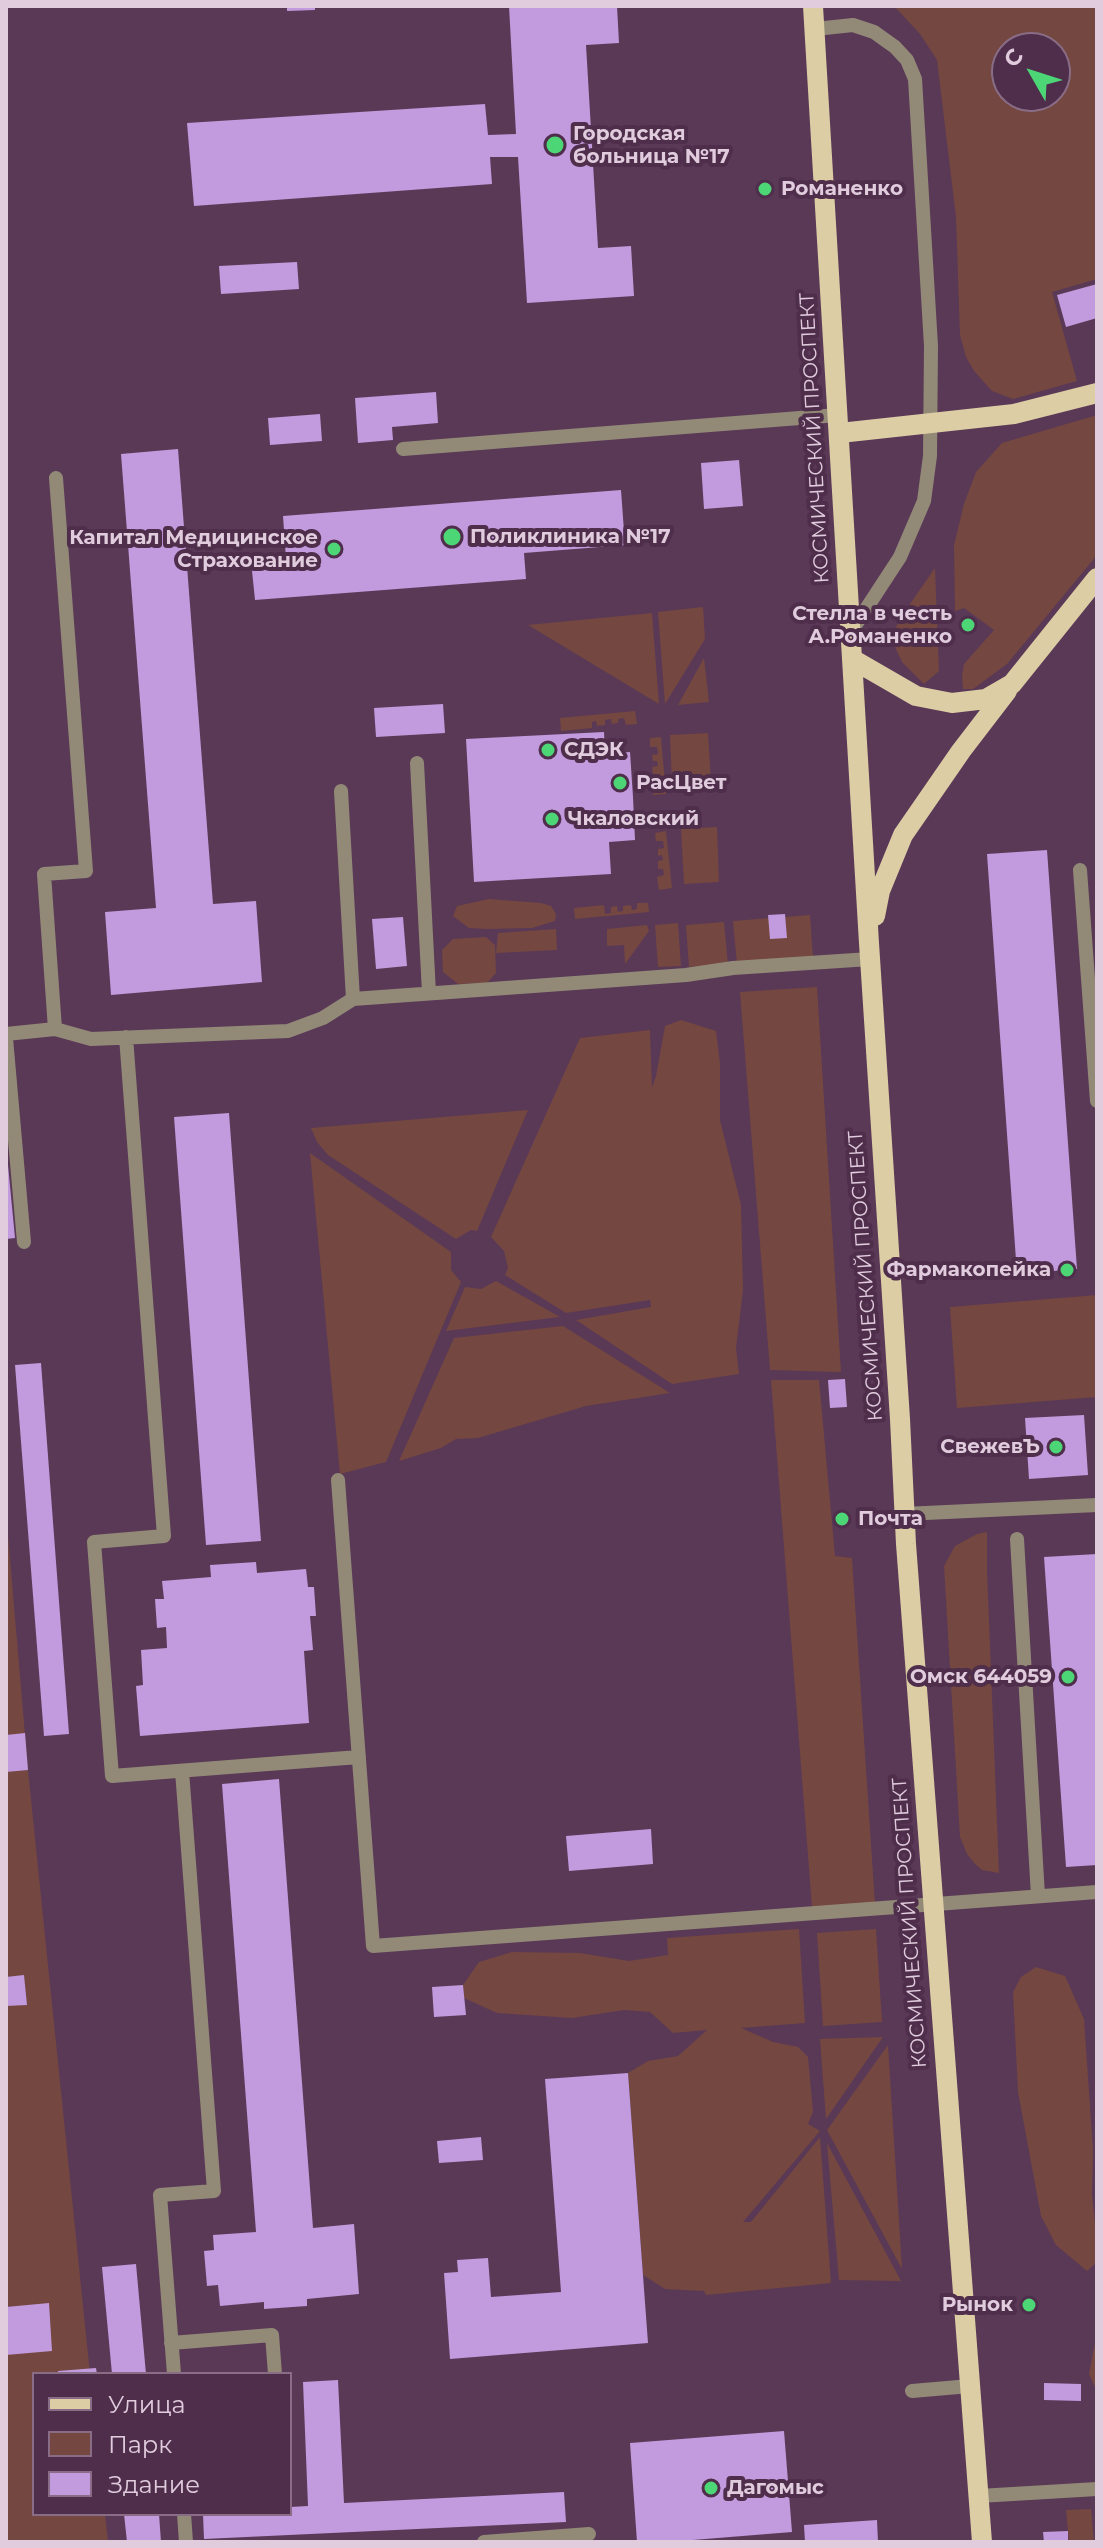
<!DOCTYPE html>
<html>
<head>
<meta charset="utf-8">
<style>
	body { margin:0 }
	#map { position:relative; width:1103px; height:2548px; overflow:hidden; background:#5a3957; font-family:Montserrat,sans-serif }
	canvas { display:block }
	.frame { position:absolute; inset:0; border:8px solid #e1ccde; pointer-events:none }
	.legend { position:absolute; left:32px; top:2372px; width:260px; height:144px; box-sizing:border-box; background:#4f2e4c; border:2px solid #896d86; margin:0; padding:10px 14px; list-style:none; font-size:24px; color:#e1ccde }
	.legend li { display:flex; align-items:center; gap:16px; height:40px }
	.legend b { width:40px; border:2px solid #896d86 }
	.north { position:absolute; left:991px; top:32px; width:80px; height:80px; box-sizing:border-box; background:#4f2e4c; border:2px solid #896d86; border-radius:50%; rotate:309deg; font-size:22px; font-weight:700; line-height:32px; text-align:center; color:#e1ccde }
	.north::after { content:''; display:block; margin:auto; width:28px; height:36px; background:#4dd676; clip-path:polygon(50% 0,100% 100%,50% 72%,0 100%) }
</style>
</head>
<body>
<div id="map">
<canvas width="1103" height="2548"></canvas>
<div class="frame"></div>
<ul class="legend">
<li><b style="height:10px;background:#dccda4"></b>Улица</li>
<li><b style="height:22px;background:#744740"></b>Парк</li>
<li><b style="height:22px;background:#c19bdd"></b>Здание</li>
</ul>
<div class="north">С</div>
</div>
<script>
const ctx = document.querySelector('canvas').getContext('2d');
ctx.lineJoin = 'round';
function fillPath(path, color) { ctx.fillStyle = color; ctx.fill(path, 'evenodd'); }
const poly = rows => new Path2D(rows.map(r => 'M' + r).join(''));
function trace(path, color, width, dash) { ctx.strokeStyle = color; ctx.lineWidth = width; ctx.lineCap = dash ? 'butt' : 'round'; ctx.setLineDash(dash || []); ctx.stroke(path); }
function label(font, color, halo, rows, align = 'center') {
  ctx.font = font + ' Montserrat,sans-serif'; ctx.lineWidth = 8; ctx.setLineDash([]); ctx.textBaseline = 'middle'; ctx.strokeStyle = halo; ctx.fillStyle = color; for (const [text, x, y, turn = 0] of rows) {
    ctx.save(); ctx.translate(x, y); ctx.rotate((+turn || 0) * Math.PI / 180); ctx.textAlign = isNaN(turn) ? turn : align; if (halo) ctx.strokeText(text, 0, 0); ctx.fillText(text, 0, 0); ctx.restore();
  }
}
const green = poly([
	[894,6,1097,6,1097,279,1052,292,1077,381,1013,399,992,391,974,371,966,357,960,335,956,217,937,60,920,34],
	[1007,48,1055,48,1055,96,1007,96],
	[1097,415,1097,555,1007,664,973,689,963,689,962,676,964,664,994,630,964,608,955,611,954,545,964,504,976,472,1002,443],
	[935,568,939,671,924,684,902,662,895,647,895,629,903,614],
	[703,607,705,639,665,704,658,612],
	[652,613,659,704,528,625],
	[704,658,709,702,678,705],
	[635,711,637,724,626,725,624,718,618,719,618,723,612,724,611,719,605,720,605,725,597,726,596,721,592,722,592,728,561,731,560,718],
	[708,733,711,780,672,783,670,735],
	[661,737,666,794,653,795,652,782,659,781,658,774,653,774,652,767,658,766,657,761,653,761,652,755,658,754,657,747,650,747,650,738],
	[717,827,719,882,684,884,681,829],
	[666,831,672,888,659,890,657,877,664,875,663,869,658,869,658,861,663,860,662,855,658,856,658,849,664,848,663,841,656,841,655,833],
	[489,899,541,903,551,906,556,914,555,921,532,928,487,929,469,928,453,916,457,906],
	[637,903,648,903,649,912,575,919,574,908,604,905,605,914,611,913,611,907,617,906,618,912,623,911,623,906,631,905,632,910,637,909],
	[810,915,813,958,737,964,733,921],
	[724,922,728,964,689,967,686,925],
	[678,923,681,966,658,967,655,925],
	[647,925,649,931,625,964,624,945,607,946,607,929],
	[556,929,557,950,496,953,498,933],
	[486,937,495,945,496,973,487,983,458,984,443,972,442,950,453,939],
	[817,987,841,1372,770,1370,740,992],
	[681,1020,716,1031,720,1063,720,1120,741,1205,743,1290,736,1348,739,1374,672,1384,576,1320,651,1307,650,1300,566,1313,505,1275,508,1268,504,1251,491,1237,580,1038,650,1030,652,1088,656,1076,665,1026],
	[528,1110,477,1231,471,1230,456,1239,328,1155,317,1142,311,1128],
	[310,1153,451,1252,451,1270,461,1282,386,1462,340,1474],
	[496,1281,560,1317,446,1331,465,1287,481,1289],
	[1097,1295,1097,1397,957,1408,950,1307],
	[563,1326,670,1393,586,1406,478,1438,456,1439,441,1448,399,1461,454,1338],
	[771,1380,819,1380,835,1556,852,1558,875,1904,812,1907],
	[6,1512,28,1770,90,2374,34,2374,34,2514,105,2514,108,2542,6,2542],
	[987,1532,987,1570,999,1873,982,1870,975,1864,967,1854,960,1837,944,1566,955,1546,977,1534],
	[799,1929,805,2023,741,2028,773,2042,798,2047,808,2057,813,2112,808,2124,820,2131,743,2222,751,2222,820,2137,831,2283,706,2295,704,2291,665,2289,643,2275,628,2073,648,2061,678,2056,707,2030,673,2033,650,2012,624,2010,572,2018,497,2013,464,1998,463,1985,479,1962,512,1952,580,1953,629,1961,668,1955,667,1938],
	[876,1929,882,2022,823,2026,817,1933],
	[1036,1967,1065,1976,1084,2019,1093,2150,1092,2194,1097,2244,1097,2262,1087,2271,1056,2245,1041,2216,1018,2092,1013,1992,1021,1977],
	[883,2037,826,2119,820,2039],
	[888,2045,902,2269,827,2130],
	[827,2143,901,2281,839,2280],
	[1097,2332,1097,2392,1089,2374],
	[1091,2509,1094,2542,1069,2542,1066,2510]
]);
const building = poly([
	[287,6,315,6,315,10,287,11],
	[509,6,617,6,619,43,586,45,598,248,631,246,634,296,527,303,518,157,490,157,492,184,194,206,187,123,485,104,488,135,516,134],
	[297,262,299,289,221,294,219,266],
	[1097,284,1097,318,1066,327,1057,295],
	[436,392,438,423,392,427,393,440,358,443,355,398],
	[320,414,322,441,270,445,268,418],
	[178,449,213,904,256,901,262,982,111,995,105,912,156,908,121,454],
	[739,460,743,506,704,509,701,463],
	[621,490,625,545,524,553,526,579,255,600,251,561,286,559,283,516],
	[443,704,445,733,376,737,374,708],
	[604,732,605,754,630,752,633,797,635,840,609,842,611,874,474,882,466,739],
	[1047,850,1077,1269,1017,1274,987,854],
	[785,914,787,938,770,939,768,915],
	[403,917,407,966,376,969,372,919],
	[229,1113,261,1541,206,1545,174,1117],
	[6,1165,8,1165,15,1238,6,1239],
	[41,1363,69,1734,44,1736,15,1365],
	[845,1379,847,1407,830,1408,828,1380],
	[1084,1415,1088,1475,1029,1479,1025,1418],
	[1097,1554,1097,1865,1066,1867,1044,1557],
	[256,1562,257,1573,306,1569,308,1587,314,1587,316,1616,310,1616,313,1650,304,1651,309,1723,140,1736,136,1686,143,1685,141,1650,167,1648,166,1627,157,1628,155,1599,164,1599,162,1581,211,1577,210,1565],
	[25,1733,28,1770,6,1772,6,1735],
	[279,1779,313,2228,354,2224,359,2294,307,2299,307,2306,264,2309,264,2302,220,2306,218,2285,207,2286,204,2251,214,2250,213,2235,256,2232,222,1784],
	[651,1829,653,1864,569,1871,566,1836],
	[24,1975,27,2005,6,2006,6,1977],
	[463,1985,466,2015,434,2017,432,1987],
	[628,2073,648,2343,450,2359,444,2273,458,2272,457,2260,488,2258,491,2297,561,2292,545,2079],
	[481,2137,483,2160,439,2163,437,2141],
	[136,2264,146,2374,112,2374,102,2267],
	[49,2303,52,2351,6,2355,6,2307],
	[96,2368,97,2374,58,2374,58,2371],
	[338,2380,344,2503,564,2492,566,2522,204,2539,203,2514,290,2514,290,2507,308,2506,303,2382],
	[1044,2383,1081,2384,1081,2401,1044,2400],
	[784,2431,792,2532,668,2542,637,2542,630,2443],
	[124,2514,159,2514,161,2542,127,2542],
	[877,2520,878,2542,805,2542,804,2525],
	[1068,2531,1068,2542,1044,2542,1043,2532]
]);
const minor = poly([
	[815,29,853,25,874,32,895,47,907,60,915,79,931,346,930,456,924,501,900,557,851,632],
	[403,449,838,415],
	[417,763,429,993],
	[341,791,353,999],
	[1080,870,1097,1101],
	[55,1029,44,874,86,871,56,478],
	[6,1034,55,1029,91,1039,288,1031,323,1018,353,999,686,975,733,968,870,959],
	[126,1037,164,1536,94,1542,112,1776,359,1757],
	[6,1038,24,1242],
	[338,1480,373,1946,1097,1892],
	[904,1514,1097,1505],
	[1017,1539,1038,1896],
	[171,2343,272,2335,275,2374],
	[174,2374,160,2195,214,2191,182,1771],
	[912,2391,970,2386],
	[979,2496,1097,2489],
	[184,2514,186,2542],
	[484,2542,589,2534]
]);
const major = poly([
	[813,6,869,943,900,1419,906,1544,982,2542],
	[840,433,1014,414,1097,393],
	[852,659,916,696,952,703,986,699,1012,684,1097,578],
	[875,916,880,891,903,835,961,751,1007,691]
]);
const markers = [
	[555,145,10,"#4dd676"],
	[765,189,8,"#4dd676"],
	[452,537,10,"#4dd676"],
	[334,549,8,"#4dd676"],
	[968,625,8,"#4dd676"],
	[548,750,8,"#4dd676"],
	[620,783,8,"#4dd676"],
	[552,819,8,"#4dd676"],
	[1067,1270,8,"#4dd676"],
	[1056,1447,8,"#4dd676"],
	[842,1519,8,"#4dd676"],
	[1068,1677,8,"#4dd676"],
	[1029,2305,8,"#4dd676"],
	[711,2488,8,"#4dd676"]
];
const poiNames = [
	["Городская",573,134],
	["больница №17",573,157],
	["Романенко",781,189],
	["Поликлиника №17",470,537],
	["Капитал Медицинское",318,538,"right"],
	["Страхование",318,561,"right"],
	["Стелла в честь",952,614,"right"],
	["А.Романенко",952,637,"right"],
	["СДЭК",564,750],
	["РасЦвет",636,783],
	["Чкаловский",568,819],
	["Фармакопейка",1051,1270,"right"],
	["СвежевЪ",1040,1447,"right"],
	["Почта",858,1519],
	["Омск 644059",1052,1677,"right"],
	["Рынок",1013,2305,"right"],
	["Дагомыс",727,2488]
];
const streetNames = [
	["КОСМИЧЕСКИЙ ПРОСПЕКТ",815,438,-93],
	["КОСМИЧЕСКИЙ ПРОСПЕКТ",866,1276,-94],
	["КОСМИЧЕСКИЙ ПРОСПЕКТ",910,1923,-94]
];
fillPath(green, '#744740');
fillPath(building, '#c19bdd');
trace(minor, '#928a77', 14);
trace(major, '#dccda4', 20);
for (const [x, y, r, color] of markers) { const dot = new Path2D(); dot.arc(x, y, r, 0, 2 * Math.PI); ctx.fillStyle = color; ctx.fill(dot); trace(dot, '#4f2e4c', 3); }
label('bold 20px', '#e1ccde', '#4f2e4c', poiNames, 'left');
label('20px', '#e1ccde', '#4f2e4c', streetNames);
</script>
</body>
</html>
